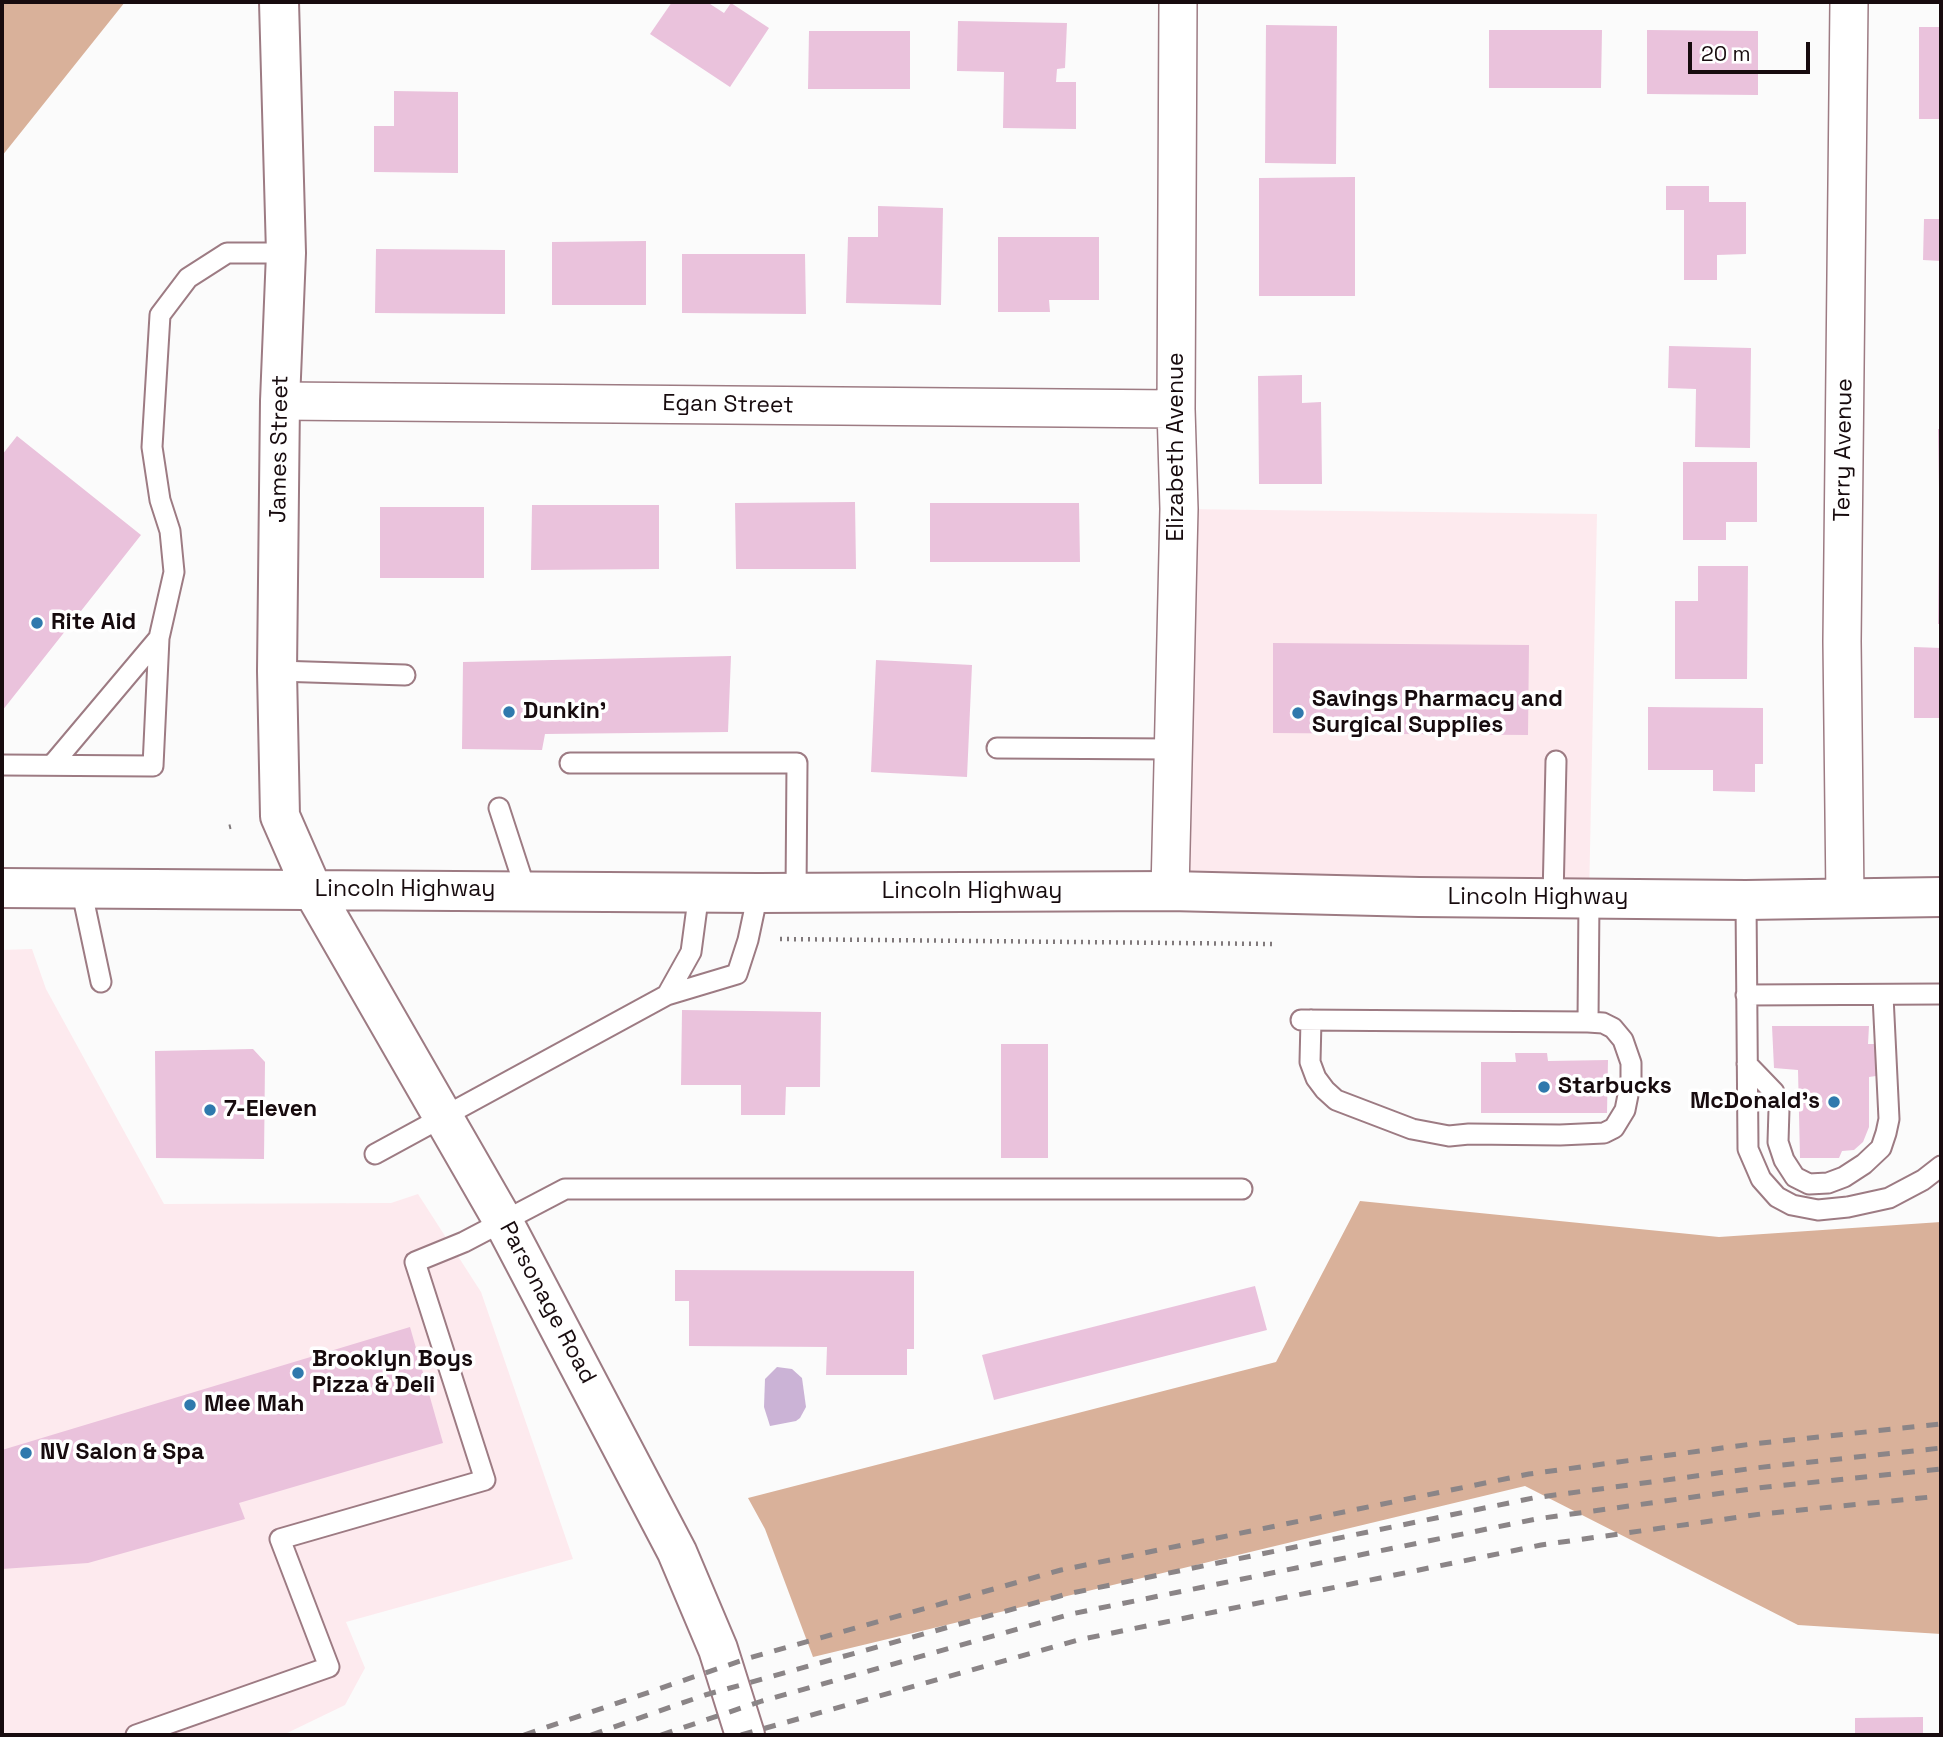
<!DOCTYPE html>
<html>
<head>
<meta charset="utf-8">
<style>
	body { margin:0 }
	#map { position:relative; width:1943px; height:1737px; overflow:hidden; background:#fbfbfb; font-family:"Space Grotesk",sans-serif }
	canvas { display:block }
	.frame { position:absolute; inset:0; border:4px solid #170b0e; pointer-events:none }
	.scale { position:absolute; left:1688px; top:42px; width:122px; height:32px; box-sizing:border-box; border:4px solid #170b0e; border-top:0; padding-left:9px; font-size:21px; line-height:24px; white-space:nowrap; color:#170b0e; -webkit-text-stroke:5px #fff; paint-order:stroke }
</style>
</head>
<body>
<div id="map">
<canvas width="1943" height="1737"></canvas>
<div class="frame"></div>
<div class="scale">20 m</div>
</div>
<script>
const ctx = document.querySelector('canvas').getContext('2d');
ctx.lineJoin = 'round';
function fillPath(path, color) { ctx.fillStyle = color; ctx.fill(path, 'evenodd'); }
const poly = rows => new Path2D(rows.map(r => 'M' + r).join(''));
function trace(path, color, width, dash) { ctx.strokeStyle = color; ctx.lineWidth = width; ctx.lineCap = dash ? 'butt' : 'round'; ctx.setLineDash(dash || []); ctx.stroke(path); }
function label(font, color, halo, rows, align = 'center') {
  ctx.font = font + ' "Space Grotesk",sans-serif'; ctx.lineWidth = 7; ctx.setLineDash([]); ctx.textBaseline = 'middle'; ctx.strokeStyle = halo; ctx.fillStyle = color; for (const [text, x, y, turn = 0] of rows) {
    ctx.save(); ctx.translate(x, y); ctx.rotate((+turn || 0) * Math.PI / 180); ctx.textAlign = isNaN(turn) ? turn : align; if (halo) ctx.strokeText(text, 0, 0); ctx.fillText(text, 0, 0); ctx.restore();
  }
}
const built = poly([
	[1179,509,1597,514,1589,898,1170,891],
	[32,949,46,989,164,1204,391,1203,418,1194,481,1292,573,1559,346,1622,365,1668,345,1705,283,1735,2,1735,2,950]
]);
const forest = poly([
	[2,2,125,2,2,156],
	[1360,1201,1719,1237,1941,1222,1941,1634,1798,1625,1525,1486,813,1657,765,1529,748,1498,1276,1362]
]);
const water = poly([
	[777,1367,792,1369,802,1378,806,1407,800,1418,796,1421,770,1426,764,1407,765,1379]
]);
const building = poly([
	[672,2,707,2,724,13,731,3,769,28,730,87,650,34],
	[958,21,1067,23,1065,68,1057,69,1056,82,1076,82,1076,129,1003,128,1004,72,957,71],
	[1266,25,1337,26,1336,164,1265,163],
	[1919,27,1941,27,1941,119,1919,119],
	[1489,30,1602,30,1601,88,1489,88],
	[1647,30,1758,31,1758,95,1647,94],
	[809,31,910,31,910,89,808,89],
	[394,91,458,92,458,173,374,172,374,126,394,126],
	[1355,177,1355,296,1259,296,1259,178],
	[1666,186,1709,186,1709,202,1746,202,1746,254,1717,255,1717,280,1684,280,1684,210,1666,210],
	[878,206,943,208,941,305,846,303,848,237,878,237],
	[1924,219,1941,219,1941,261,1923,260],
	[998,237,1099,237,1099,300,1049,300,1050,312,998,312],
	[646,241,646,305,552,305,552,242],
	[376,249,505,250,505,314,375,313],
	[682,254,805,254,806,314,682,313],
	[1669,346,1751,348,1750,448,1695,447,1696,389,1668,388],
	[1302,375,1302,403,1321,402,1322,484,1259,484,1258,376],
	[1938,429,1941,429,1941,489,1939,489],
	[17,436,141,535,2,711,2,455],
	[1683,462,1757,462,1757,522,1726,522,1726,540,1683,540],
	[855,502,856,569,736,569,735,503],
	[930,503,1079,503,1080,562,930,562],
	[532,505,659,505,659,569,531,570],
	[380,507,484,507,484,578,380,578],
	[1939,534,1941,534,1941,624,1938,624],
	[1698,566,1748,566,1747,679,1675,679,1675,601,1698,601],
	[1273,643,1529,645,1528,735,1273,733],
	[1914,647,1941,648,1941,718,1914,718],
	[731,656,728,732,545,734,542,750,462,749,463,662],
	[876,660,972,665,967,777,871,772],
	[1648,707,1763,708,1763,764,1755,764,1755,792,1713,791,1713,770,1648,770],
	[682,1010,821,1012,820,1087,786,1087,785,1115,741,1115,741,1085,681,1085],
	[1772,1026,1869,1026,1868,1044,1876,1044,1876,1076,1869,1077,1869,1127,1863,1142,1854,1150,1842,1151,1839,1158,1800,1158,1798,1070,1774,1068],
	[1001,1044,1048,1044,1048,1158,1001,1158],
	[253,1049,265,1062,264,1159,156,1158,155,1051],
	[1515,1053,1547,1053,1548,1061,1608,1060,1607,1113,1481,1113,1481,1062,1516,1062],
	[675,1270,914,1271,914,1349,907,1349,907,1375,826,1375,827,1347,689,1346,689,1301,675,1301],
	[1255,1286,1267,1330,994,1400,982,1355],
	[410,1327,443,1443,239,1503,245,1519,88,1563,2,1569,2,1450],
	[1923,1717,1923,1735,1855,1735,1855,1718]
]);
const path = poly([
	[229,827,233,826],
	[780,939,1273,944]
]);
const lane = poly([
	[277,671,405,675],
	[997,748,1174,749],
	[570,763,797,763,796,893],
	[2,765,153,766,159,638,174,572,170,531,160,500,152,447,160,315,188,278,227,253,286,253],
	[52,765,159,638],
	[499,808,526,891],
	[81,888,101,982],
	[1553,899,1556,761],
	[1746,900,1748,1149,1761,1179,1777,1197,1792,1205,1818,1210,1848,1207,1889,1198,1923,1180,1941,1166],
	[667,995,691,952,699,892],
	[1746,995,1941,994],
	[1301,1020,1588,1022,1589,898],
	[1311,1020,1310,1062,1316,1078,1325,1090,1336,1100,1412,1129,1449,1136,1469,1134,1560,1135,1604,1133,1614,1128,1625,1110,1631,1080,1631,1063,1623,1040,1613,1028,1603,1023,1588,1022],
	[1747,1064,1774,1092,1779,1109,1778,1142,1784,1160,1795,1177,1809,1184,1828,1183,1844,1177,1864,1164,1881,1148,1886,1133,1889,1119,1883,996],
	[375,1154,667,995,737,974,748,940,758,893],
	[136,1735,329,1667,280,1539,485,1480,415,1262,464,1242,565,1189,1242,1189]
]);
const street = poly([
	[280,401,1176,409],
	[1170,891,1179,509,1176,409,1178,2],
	[1845,898,1842,641,1849,2]
]);
const secondary = poly([
	[279,2,286,253,280,401,277,671,280,816,312,889,503,1221,677,1552,718,1649,745,1735],
	[2,888,758,893,1170,891,1419,897,1746,900,1941,897]
]);
const rail = poly([
	[524,1735,749,1658,1061,1570,1529,1474,1752,1444,1941,1424],
	[591,1735,705,1695,1067,1594,1533,1498,1755,1468,1941,1448],
	[661,1735,762,1701,1071,1614,1536,1519,1758,1488,1941,1469],
	[741,1735,1078,1640,1541,1545,1761,1514,1941,1496]
]);
const markers = [
	[37,623,7,"#2f79ad"],
	[509,712,7,"#2f79ad"],
	[1298,713,7,"#2f79ad"],
	[1544,1087,7,"#2f79ad"],
	[1834,1102,7,"#2f79ad"],
	[210,1110,7,"#2f79ad"],
	[298,1373,7,"#2f79ad"],
	[190,1405,7,"#2f79ad"],
	[26,1453,7,"#2f79ad"]
];
const streetNames = [
	["Egan Street",728,405,1],
	["Elizabeth Avenue",1177,447,-90],
	["James Street",280,449,-89],
	["Terry Avenue",1844,450,-89],
	["Lincoln Highway",405,890],
	["Lincoln Highway",972,892],
	["Lincoln Highway",1538,898],
	["Parsonage Road",547,1303,62]
];
const poiNames = [
	["Rite Aid",51,623],
	["Savings Pharmacy and",1312,700],
	["Surgical Supplies",1312,726],
	["Dunkin'",523,712],
	["Starbucks",1558,1087],
	["McDonald's",1820,1102,"right"],
	["7-Eleven",224,1110],
	["Brooklyn Boys",312,1360],
	["Pizza & Deli",312,1386],
	["Mee Mah",204,1405],
	["NV Salon & Spa",40,1453]
];
fillPath(built, '#fdeaee');
fillPath(forest, '#d9b19a');
fillPath(water, '#cbb3d6');
fillPath(building, '#eac2dc');
trace(lane, '#9d7b83', 23);
trace(street, '#9d7b83', 40);
trace(secondary, '#9d7b83', 42);
trace(path, '#7f787a', 4.5, [2, 5]);
trace(lane, '#fff', 19);
trace(street, '#fff', 37);
trace(secondary, '#fff', 38);
trace(rail, '#8b8587', 5, [12, 12]);
for (const [x, y, r, color] of markers) { const dot = new Path2D(); dot.arc(x, y, r, 0, 2 * Math.PI); ctx.fillStyle = color; ctx.fill(dot); trace(dot, '#fff', 2.5); }
label('23px', '#170b0e', '#fff', streetNames);
label('bold 23px', '#170b0e', '#fff', poiNames, 'left');
</script>
</body>
</html>
